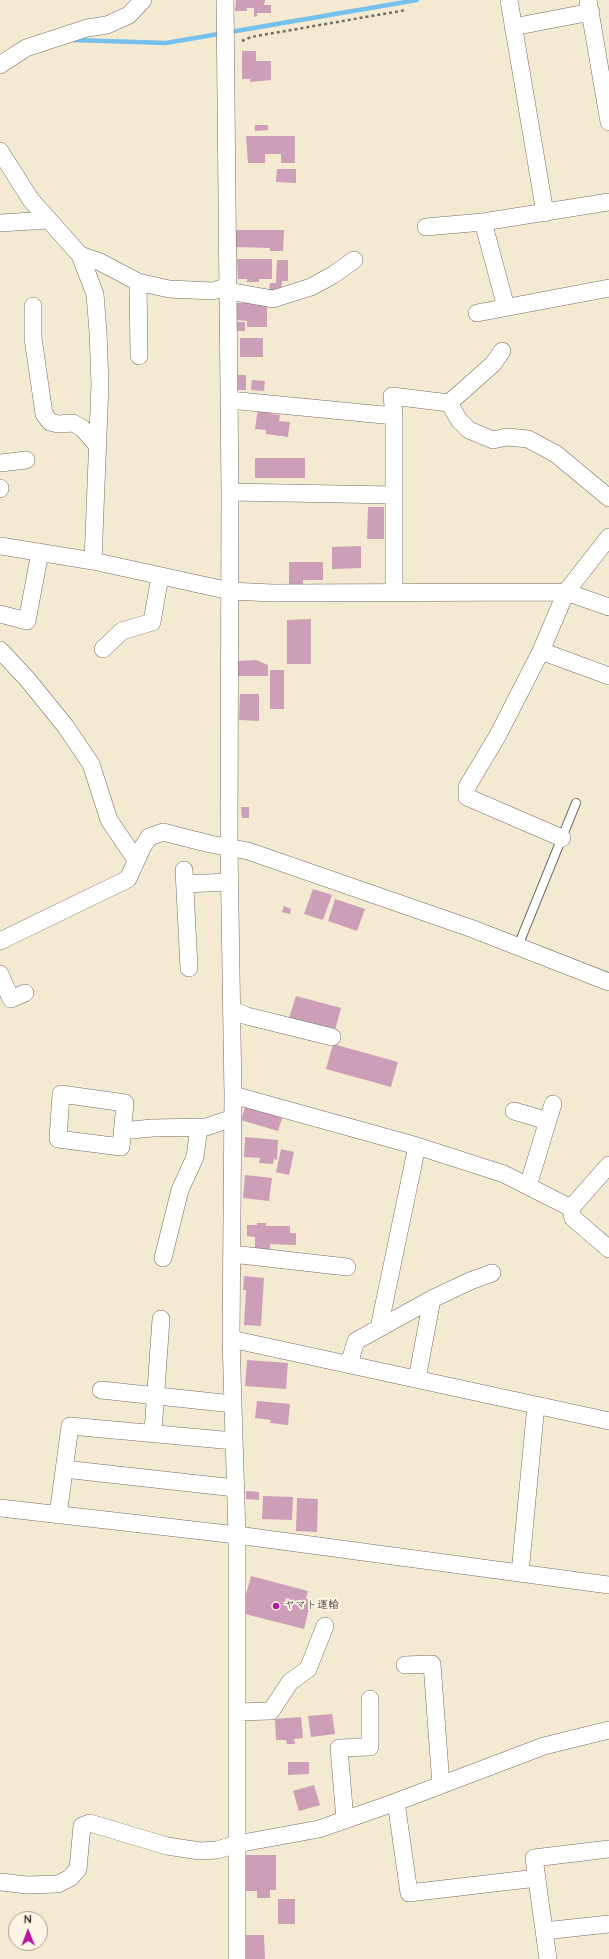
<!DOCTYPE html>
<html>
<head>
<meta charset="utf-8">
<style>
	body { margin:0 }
	#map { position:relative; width:609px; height:1959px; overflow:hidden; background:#f4ead1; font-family:"Architects Daughter",sans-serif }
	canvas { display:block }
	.north { position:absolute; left:8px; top:1911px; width:40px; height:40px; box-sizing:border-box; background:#fcf5e5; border:1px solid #a8a49b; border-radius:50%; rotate:359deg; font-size:11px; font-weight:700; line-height:16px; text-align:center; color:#2b2b2b }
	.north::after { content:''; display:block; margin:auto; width:14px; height:18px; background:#b5179e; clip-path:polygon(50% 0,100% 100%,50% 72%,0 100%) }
</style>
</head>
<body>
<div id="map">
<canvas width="609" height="1959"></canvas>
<div class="north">N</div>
</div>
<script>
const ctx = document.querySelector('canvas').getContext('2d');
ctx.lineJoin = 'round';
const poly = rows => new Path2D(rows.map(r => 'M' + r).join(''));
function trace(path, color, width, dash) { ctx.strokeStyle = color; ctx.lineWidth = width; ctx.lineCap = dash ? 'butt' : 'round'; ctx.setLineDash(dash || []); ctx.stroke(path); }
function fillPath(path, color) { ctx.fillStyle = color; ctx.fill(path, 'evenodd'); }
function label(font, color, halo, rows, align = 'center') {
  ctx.font = font + ' "Architects Daughter","Klee One",sans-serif'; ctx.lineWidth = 4; ctx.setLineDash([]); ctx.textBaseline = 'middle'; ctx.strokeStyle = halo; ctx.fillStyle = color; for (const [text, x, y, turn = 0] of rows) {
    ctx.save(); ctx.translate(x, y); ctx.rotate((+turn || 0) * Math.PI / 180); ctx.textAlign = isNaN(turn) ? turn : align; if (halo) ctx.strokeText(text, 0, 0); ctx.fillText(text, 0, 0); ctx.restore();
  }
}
const stream = poly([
	[73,40,166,43,417,0]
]);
const building = poly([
	[236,0,265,0,264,5,271,5,271,13,257,13,257,16,254,17,254,8,247,8,247,11,235,11],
	[242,51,256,51,256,61,271,61,271,80,250,82,250,79,242,79],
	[255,125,268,125,268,130,255,131],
	[246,136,295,136,295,163,281,163,281,154,265,154,265,163,248,163],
	[277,169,296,169,296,183,276,182],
	[236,230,284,230,283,251,270,251,270,248,236,247],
	[237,259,272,259,272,279,259,279,259,282,247,282,247,279,238,279],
	[277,260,288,260,288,281,282,281,281,290,269,290,270,283,276,283],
	[236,303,267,303,267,327,247,327,247,321,236,320],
	[235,322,245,322,245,331,235,331],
	[240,338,263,338,263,357,240,357],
	[237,375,246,375,246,390,237,390],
	[252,380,265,381,264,391,251,390],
	[258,408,271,410,271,414,280,415,279,421,290,422,288,437,266,434,266,430,255,429],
	[255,458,305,458,305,478,255,478],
	[368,507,384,507,384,539,367,539],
	[361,546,361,568,332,569,332,547],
	[289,562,323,562,323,580,303,580,303,586,289,586],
	[311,619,311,664,287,664,287,620],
	[256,660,268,665,268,676,237,676,237,661],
	[270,670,284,670,284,709,270,709],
	[240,694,259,694,259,721,239,720],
	[241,807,249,807,249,818,242,818],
	[313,889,332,895,323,920,304,914],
	[335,899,365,909,357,931,328,921],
	[284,906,291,909,290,914,282,912],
	[296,996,341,1008,335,1030,289,1018],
	[333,1044,398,1062,391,1087,326,1069],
	[246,1104,283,1115,278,1131,241,1120],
	[245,1137,278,1140,277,1160,274,1159,273,1164,259,1163,260,1158,244,1157],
	[281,1149,294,1152,289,1175,276,1172],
	[245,1175,272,1178,269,1201,243,1198],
	[257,1223,266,1223,266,1226,290,1226,290,1233,296,1233,296,1245,270,1244,270,1252,255,1251,255,1237,247,1236,247,1225,257,1225],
	[244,1276,264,1278,261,1326,244,1325,246,1290,243,1290],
	[247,1360,288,1363,286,1389,245,1386],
	[257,1401,290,1404,288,1425,270,1423,271,1420,255,1418],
	[246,1491,259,1492,259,1500,246,1499],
	[263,1496,293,1497,292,1520,262,1519],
	[297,1498,318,1499,317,1532,296,1531],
	[251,1576,308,1591,306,1599,311,1600,304,1629,241,1613],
	[332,1714,335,1734,311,1737,308,1716],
	[301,1717,303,1738,294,1739,295,1744,287,1744,286,1740,276,1740,275,1719],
	[288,1762,309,1762,309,1774,288,1775],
	[314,1785,320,1805,299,1811,293,1791],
	[246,1855,276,1855,276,1890,270,1890,270,1898,257,1898,257,1891,246,1891],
	[278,1899,295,1899,295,1924,278,1924],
	[244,1935,264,1935,265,1959,244,1959]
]);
const path = poly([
	[242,41,251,37,406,10]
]);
const lane = poly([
	[518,946,576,803]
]);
const street = poly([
	[225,0,230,492,229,848,233,1095,231,1339,237,1535,237,1959],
	[509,0,545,213],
	[588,0,609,122],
	[513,27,591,12],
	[0,65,26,48,87,28,107,25,129,15,143,0],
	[0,151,31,200,80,255,100,262,138,282,169,289,213,291,228,286],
	[483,222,506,307],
	[0,223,48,220],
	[426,227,483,222,609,202],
	[80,255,95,294,98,332,100,384,93,561],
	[138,282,139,356],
	[228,291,273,299,311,287,333,275,354,260],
	[33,306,33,338,44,414,50,422,58,424,73,423,82,428,97,445],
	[477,313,609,288],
	[229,400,394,416,394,592],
	[449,403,459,420,469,430,493,440,507,437,528,439,556,454,609,498],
	[394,416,392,396,449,403,493,364,502,351],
	[0,463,26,460],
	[0,488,0,489],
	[230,492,394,495],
	[0,546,93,561,230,591,272,593,566,592,609,607],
	[0,614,27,621,40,552],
	[103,649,122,631,152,622,160,576],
	[0,650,28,680,66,727,91,764,109,820,136,860],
	[541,651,609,676],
	[562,838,467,797,467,787,498,735,541,651,566,592,609,537],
	[184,870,189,968],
	[185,884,229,882],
	[0,941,128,879,142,848,149,837,163,832,210,844,248,851,473,929,609,982],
	[0,974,11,999,25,993],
	[232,1010,247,1016,332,1037],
	[61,1094,125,1103,121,1147,58,1139,61,1094],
	[233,1095,417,1146,504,1174,571,1208,573,1218,609,1249],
	[514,1111,548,1121],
	[122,1131,152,1128,206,1127,233,1118],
	[528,1186,553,1104],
	[571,1208,609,1165],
	[232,1254,347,1267],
	[163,1258,180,1190,195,1157,199,1127],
	[379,1328,417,1146],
	[231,1339,609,1421],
	[349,1364,356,1341,432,1299,470,1281,492,1273],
	[417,1379,432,1299],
	[101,1390,233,1404],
	[153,1432,161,1319],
	[64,1469,235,1488],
	[0,1508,237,1535,609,1585],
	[58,1515,70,1426,234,1441],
	[520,1573,536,1405],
	[405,1665,432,1664,441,1785],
	[237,1712,271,1711,290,1682,308,1669,325,1626],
	[396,1802,409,1893,537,1878],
	[345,1820,339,1748,370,1747,370,1699],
	[0,1882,27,1885,58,1884,70,1878,78,1869,82,1826,90,1823,167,1846,200,1851,217,1850,237,1844,319,1829,396,1802,544,1746,609,1730],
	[544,1931,609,1924],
	[548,1959,534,1858,609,1849]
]);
const markers = [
	[276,1606,4,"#b5179e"]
];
const poiNames = [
	["ヤマト運輸",284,1606]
];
trace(stream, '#75c0ef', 4.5);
fillPath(building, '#cc9eb7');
trace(lane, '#716e65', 10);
trace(street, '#716e65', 18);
trace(path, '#716e65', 2.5, [3, 3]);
trace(lane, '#fff', 8);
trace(street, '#fff', 17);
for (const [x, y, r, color] of markers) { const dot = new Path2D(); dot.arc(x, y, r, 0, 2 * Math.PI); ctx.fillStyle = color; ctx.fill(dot); trace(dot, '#fcf5e5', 1.5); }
label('11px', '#2b2b2b', '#fcf5e5', poiNames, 'left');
</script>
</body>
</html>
